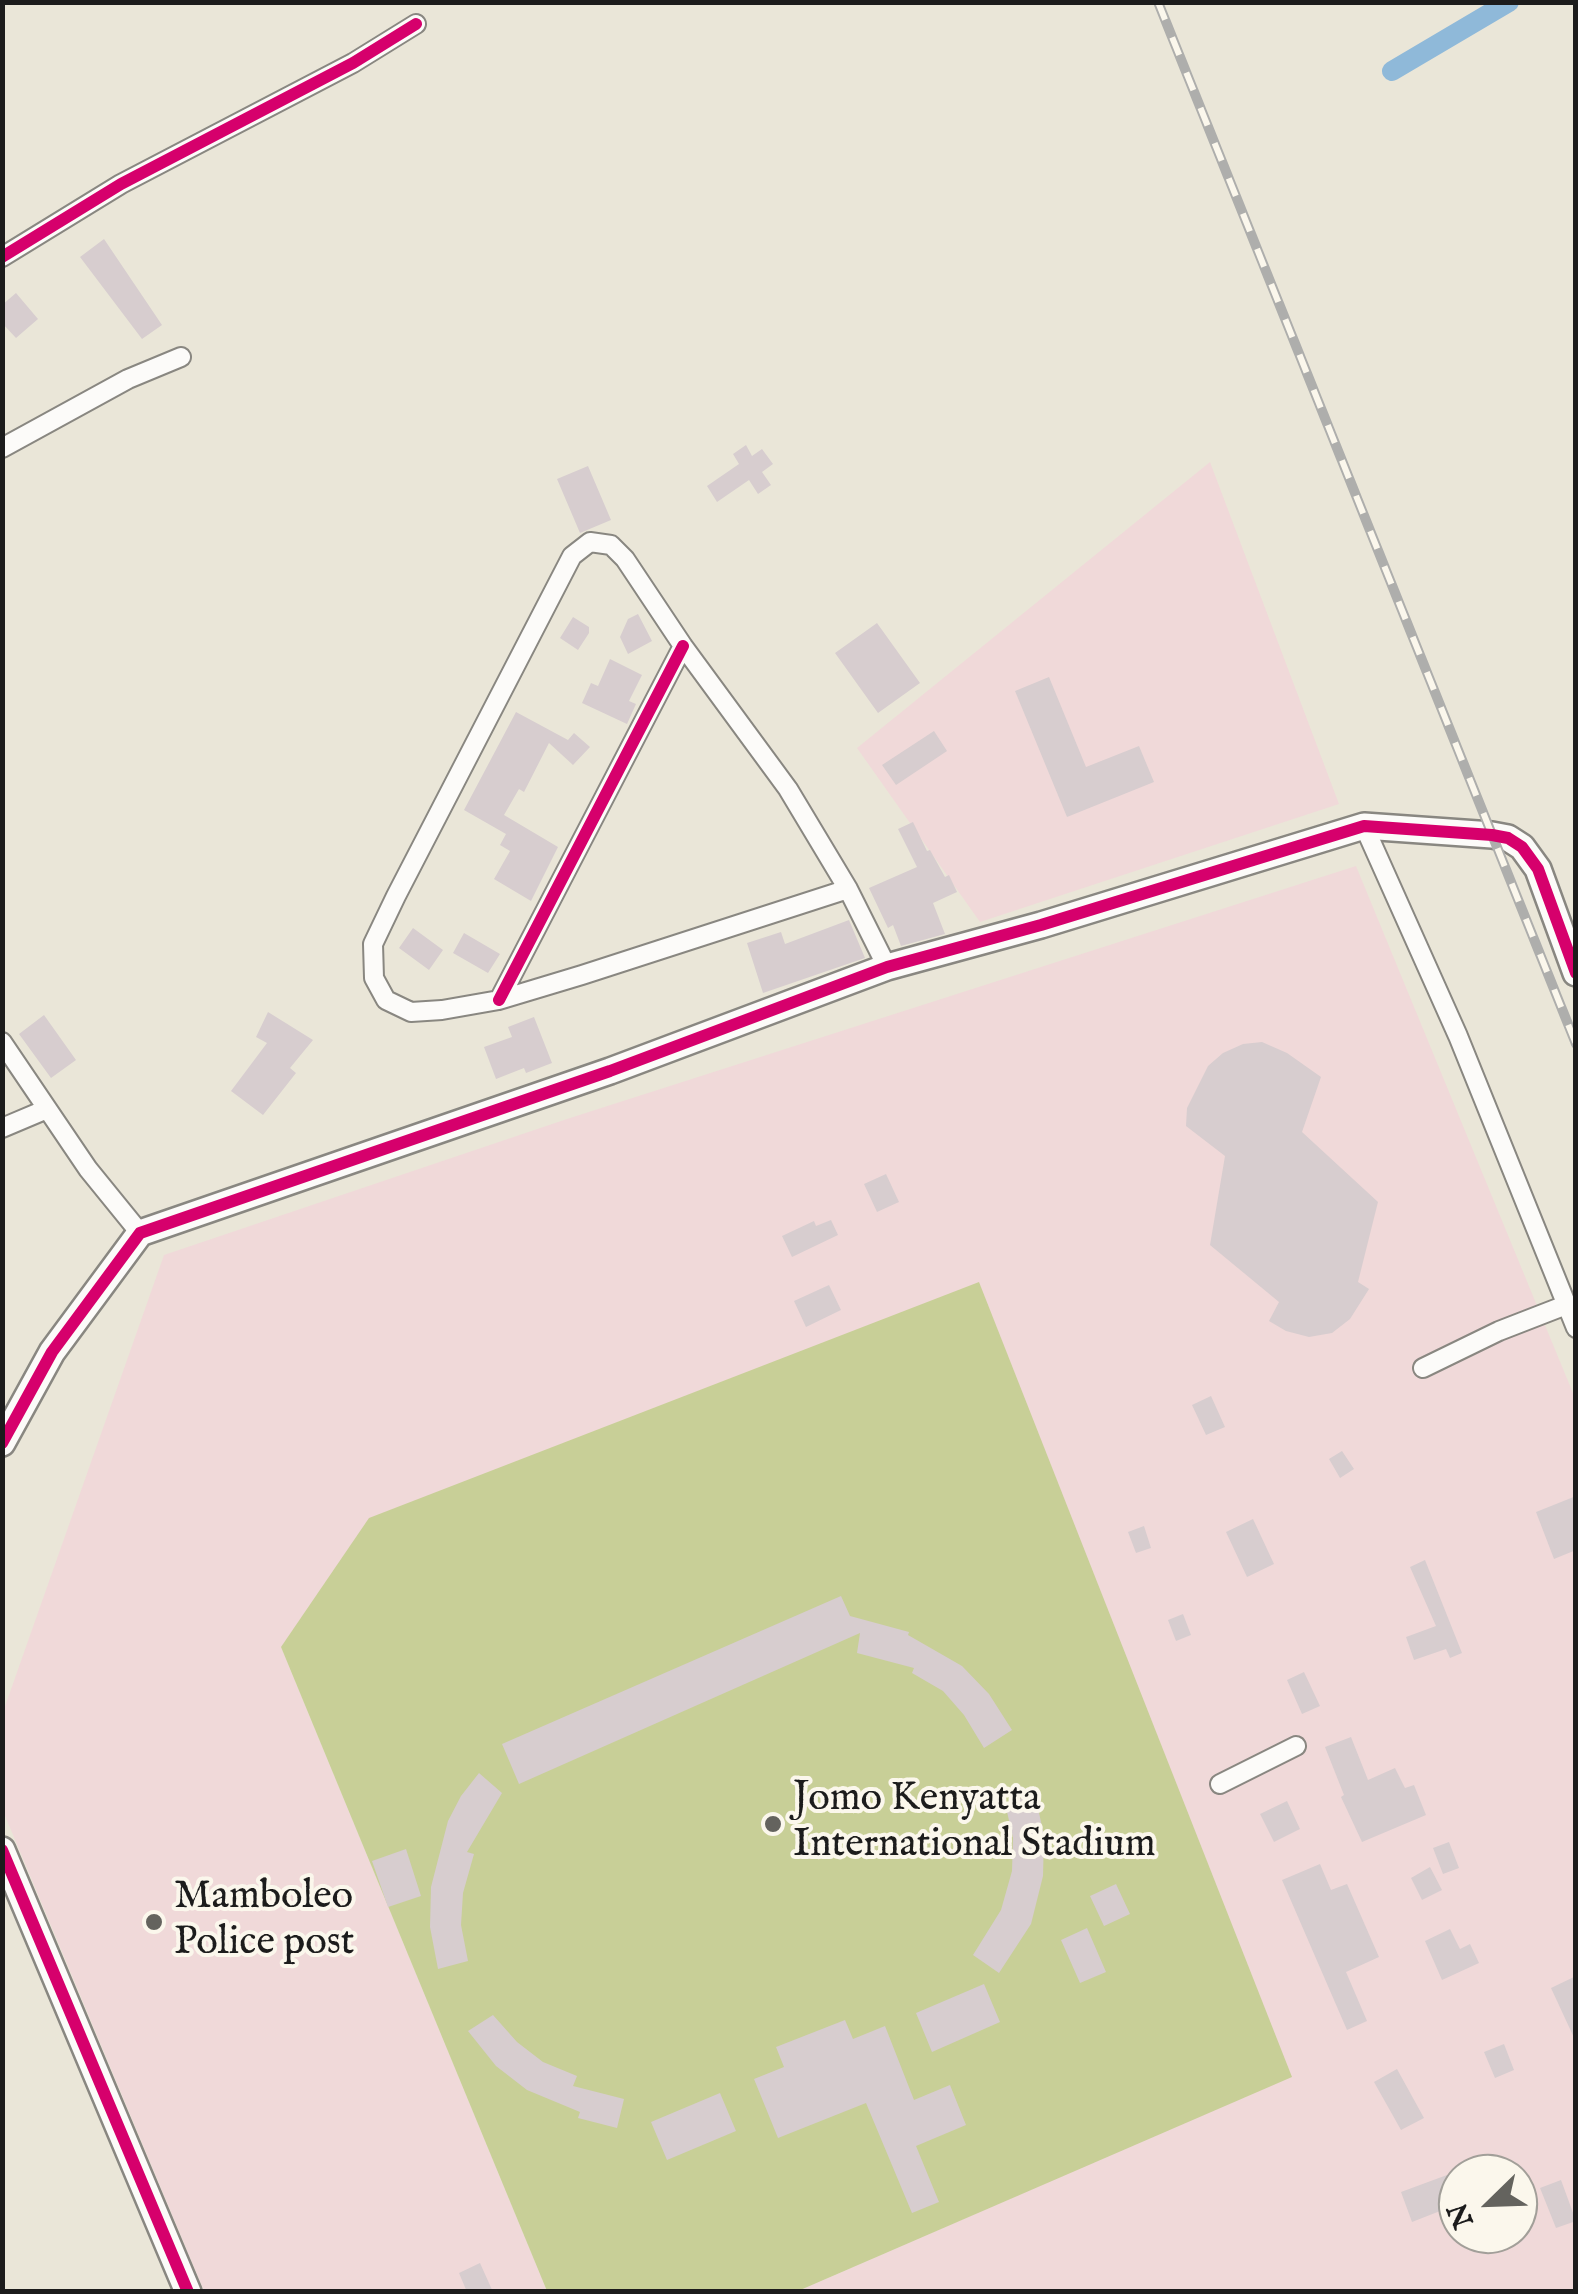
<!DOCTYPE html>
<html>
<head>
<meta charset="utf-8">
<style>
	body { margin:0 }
	#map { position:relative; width:1578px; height:2294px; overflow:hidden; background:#eae6d8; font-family:"IM FELL English",serif }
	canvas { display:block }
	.frame { position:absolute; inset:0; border:5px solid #1c1c1c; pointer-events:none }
	.north { position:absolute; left:1438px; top:2154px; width:100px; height:100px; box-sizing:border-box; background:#fbf7ec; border:2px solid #a29f99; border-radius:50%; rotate:247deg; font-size:28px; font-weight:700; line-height:40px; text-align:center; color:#1c1c1c }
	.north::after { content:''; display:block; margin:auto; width:35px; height:45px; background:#64635e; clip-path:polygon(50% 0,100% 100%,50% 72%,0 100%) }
</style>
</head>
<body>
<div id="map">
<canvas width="1578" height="2294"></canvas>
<div class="frame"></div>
<div class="north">N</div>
</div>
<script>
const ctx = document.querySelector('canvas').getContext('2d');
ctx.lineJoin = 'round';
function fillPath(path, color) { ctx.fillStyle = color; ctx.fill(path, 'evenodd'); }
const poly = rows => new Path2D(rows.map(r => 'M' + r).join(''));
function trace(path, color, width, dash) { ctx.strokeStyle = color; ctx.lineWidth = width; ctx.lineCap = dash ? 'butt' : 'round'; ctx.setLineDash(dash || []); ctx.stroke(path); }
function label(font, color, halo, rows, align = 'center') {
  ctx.font = font + ' "IM FELL English",serif'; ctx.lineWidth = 8; ctx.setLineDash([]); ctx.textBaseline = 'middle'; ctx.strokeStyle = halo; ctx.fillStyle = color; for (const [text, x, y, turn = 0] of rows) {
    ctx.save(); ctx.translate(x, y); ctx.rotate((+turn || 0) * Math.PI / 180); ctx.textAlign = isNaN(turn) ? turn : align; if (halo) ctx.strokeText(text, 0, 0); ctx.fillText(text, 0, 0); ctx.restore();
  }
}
const built = poly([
	[1210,462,1339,804,980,922,857,748],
	[1356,866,1575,1398,1575,2291,798,2291,1291,2076,281,1647,547,2291,204,2291,3,1811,3,1712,164,1255,567,1119],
	[1458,2174,1518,2174,1518,2234,1458,2234]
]);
const green = poly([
	[979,1282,1292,2077,798,2291,547,2291,281,1647,369,1518]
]);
const canal = poly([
	[1392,71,1509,2]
]);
const building = poly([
	[104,239,162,325,142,339,80,257],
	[16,293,38,319,16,338,2,323,2,305],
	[746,445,752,456,762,449,773,464,762,472,771,485,758,494,749,480,717,502,707,486,739,464,733,454],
	[588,466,611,520,580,533,557,479],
	[638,614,652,641,628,654,620,637,628,619],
	[573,617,589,627,589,633,578,650,560,638],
	[877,623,920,683,878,713,835,653],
	[610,659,642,675,629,701,636,704,627,724,582,703,591,683,598,686],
	[1049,677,1086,767,1139,746,1154,782,1067,817,1015,691],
	[516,712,568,740,574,733,590,747,573,765,549,743,524,792,519,789,504,815,558,847,531,901,494,879,510,851,500,845,506,834,464,810],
	[934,731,947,751,896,785,882,765],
	[913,822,927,851,930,850,945,877,949,875,957,892,933,903,945,934,901,946,893,925,888,928,869,888,917,867,898,829],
	[849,920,865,958,763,993,747,943,781,932,785,944],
	[413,928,443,950,429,970,399,948],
	[464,933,500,954,488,973,453,953],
	[268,1012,313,1040,290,1068,296,1073,263,1115,231,1091,267,1043,256,1037],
	[44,1015,76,1060,51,1078,19,1034],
	[534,1017,552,1063,526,1073,524,1068,496,1079,484,1047,512,1037,508,1027],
	[1262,1042,1287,1053,1321,1077,1302,1132,1378,1202,1358,1282,1369,1289,1350,1319,1332,1333,1309,1337,1286,1331,1269,1321,1279,1302,1210,1245,1225,1156,1186,1126,1187,1108,1208,1066,1223,1053,1243,1044],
	[886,1174,899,1202,877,1212,864,1184],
	[831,1220,838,1235,792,1257,782,1236,814,1221,816,1226],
	[829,1285,841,1310,806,1327,794,1301],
	[1211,1396,1225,1427,1206,1435,1192,1405],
	[1342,1451,1354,1469,1340,1478,1329,1459],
	[1576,1496,1576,1550,1554,1559,1536,1512],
	[1253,1519,1274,1564,1247,1577,1226,1532],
	[1144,1526,1151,1548,1136,1553,1128,1532],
	[1425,1560,1462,1653,1450,1658,1446,1649,1414,1660,1406,1637,1436,1626,1410,1567],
	[841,1596,850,1616,909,1632,908,1635,962,1666,989,1694,1012,1730,984,1748,964,1715,943,1691,912,1673,914,1668,857,1653,860,1633,519,1784,502,1744],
	[1183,1614,1191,1635,1176,1641,1168,1620],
	[1304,1672,1320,1706,1302,1714,1287,1680],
	[1351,1737,1368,1780,1395,1768,1405,1788,1414,1785,1426,1815,1362,1842,1341,1797,1344,1795,1325,1747],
	[479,1773,502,1793,467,1852,474,1854,463,1893,461,1925,468,1961,438,1969,430,1927,431,1887,448,1821,461,1796],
	[1035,1794,1044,1836,1043,1876,1031,1924,999,1973,973,1955,1001,1910,1012,1871,1013,1838,1005,1803],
	[1287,1801,1300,1829,1274,1842,1260,1814],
	[1449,1842,1459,1868,1443,1874,1433,1848],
	[406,1849,421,1896,388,1907,372,1861],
	[1320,1864,1331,1890,1347,1884,1379,1957,1346,1972,1367,2021,1347,2030,1282,1880],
	[1430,1867,1442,1890,1422,1900,1411,1878],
	[1116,1884,1130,1914,1104,1926,1090,1896],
	[1087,1928,1106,1972,1080,1983,1061,1940],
	[1450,1929,1460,1949,1470,1944,1479,1963,1442,1980,1425,1941],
	[1576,1976,1576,2042,1551,1988],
	[984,1984,1000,2022,932,2052,916,2013],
	[493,2015,517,2042,543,2062,577,2076,573,2086,624,2099,617,2128,578,2118,580,2112,527,2090,496,2066,468,2031],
	[845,2020,853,2039,885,2026,914,2100,950,2085,966,2125,916,2146,939,2202,912,2213,866,2103,778,2138,754,2079,784,2067,776,2047],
	[1504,2044,1514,2070,1495,2078,1484,2052],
	[1397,2069,1424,2118,1401,2130,1374,2082],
	[720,2093,736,2131,667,2160,651,2122],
	[1447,2175,1458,2204,1412,2222,1401,2192],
	[1561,2180,1576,2221,1556,2228,1540,2188],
	[480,2263,493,2292,467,2292,459,2273]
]);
const street = poly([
	[2,257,121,184,353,63,416,24],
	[2,448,128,379,181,357],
	[1364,826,1458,1036,1576,1328],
	[848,889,582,975,499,1000,442,1010,411,1012,386,1000,374,978,373,944,396,896,572,556,590,542,611,545,625,559,683,646,788,789,848,889,887,967],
	[499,1000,683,646],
	[2,1042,88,1169,140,1233],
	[2,1128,47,1109],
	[1423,1368,1499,1331,1566,1305],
	[1220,1784,1296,1746]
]);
const secondary = poly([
	[2,1443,52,1352,140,1233,610,1071,887,967,1041,925,1364,826,1492,835,1508,838,1522,847,1538,869,1576,973],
	[2,1850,188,2292]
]);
const rail = poly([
	[1158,2,1576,1044]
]);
const cycleway = poly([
	[2,257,121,184,353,63,416,24],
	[499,1000,683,646],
	[2,1443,52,1352,140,1233,610,1071,887,967,1041,925,1364,826,1492,835,1508,838,1522,847,1538,869,1576,973],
	[2,1850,188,2292]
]);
const markers = [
	[773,1824,10,"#64635e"],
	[154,1922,10,"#64635e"]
];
const poiNames = [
	["Jomo Kenyatta",793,1801],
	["International Stadium",793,1847],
	["Mamboleo",174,1899],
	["Police post",174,1945]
];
fillPath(built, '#f0d9d9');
fillPath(green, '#c8cf97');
trace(canal, '#8fb9d9', 20);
fillPath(building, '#d7cdcf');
trace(street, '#898781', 22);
trace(secondary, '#898781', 30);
trace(street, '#fcfbf9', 18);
trace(secondary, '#fcfbf9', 25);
trace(rail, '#aeaeac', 10);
trace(rail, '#fbf7ec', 6, [19]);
trace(cycleway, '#d6006c', 12);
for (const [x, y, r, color] of markers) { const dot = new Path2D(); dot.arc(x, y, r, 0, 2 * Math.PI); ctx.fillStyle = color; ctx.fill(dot); trace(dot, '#fbf7ec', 4); }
label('40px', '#1c1c1c', '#fbf7ec', poiNames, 'left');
</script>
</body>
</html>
